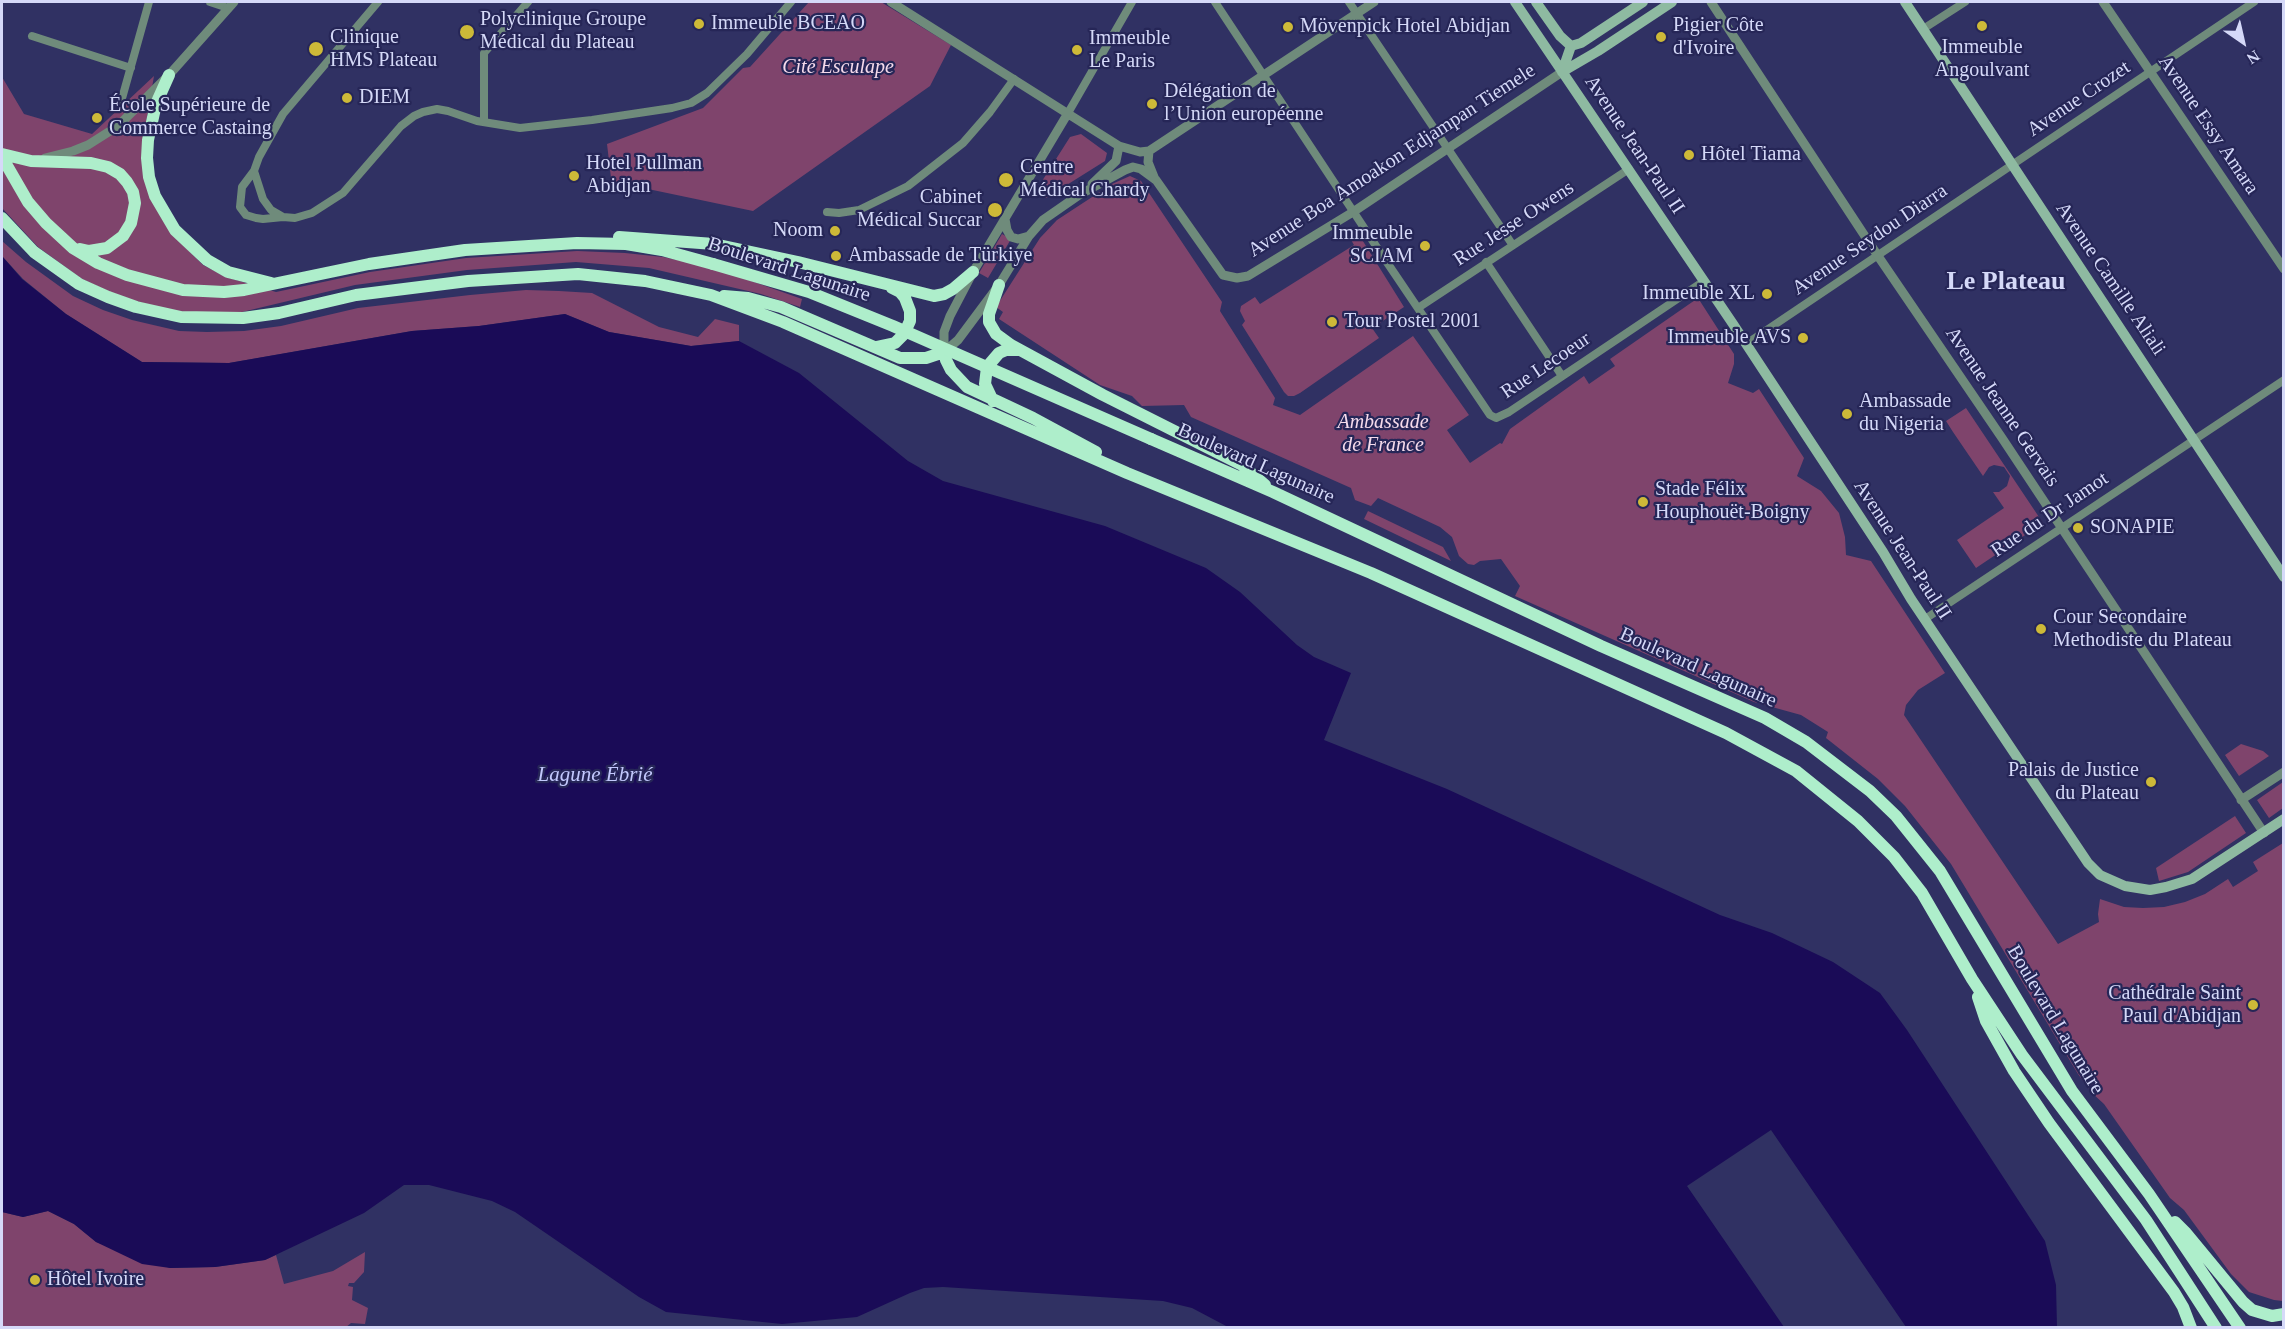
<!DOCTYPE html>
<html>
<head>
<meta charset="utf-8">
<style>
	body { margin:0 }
	#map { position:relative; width:2285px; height:1329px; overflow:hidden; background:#303163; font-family:"Times New Roman",serif }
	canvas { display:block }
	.frame { position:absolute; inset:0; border:3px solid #d5d9f8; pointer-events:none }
	.north { position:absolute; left:2213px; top:12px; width:60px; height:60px; -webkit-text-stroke:4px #262657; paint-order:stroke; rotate:146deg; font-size:16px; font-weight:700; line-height:24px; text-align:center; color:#d5d9f8 }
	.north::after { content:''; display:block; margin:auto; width:21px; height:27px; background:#d5d9f8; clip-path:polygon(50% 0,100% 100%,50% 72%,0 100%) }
</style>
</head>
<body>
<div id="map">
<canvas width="2285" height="1329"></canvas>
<div class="frame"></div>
<div class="north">N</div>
</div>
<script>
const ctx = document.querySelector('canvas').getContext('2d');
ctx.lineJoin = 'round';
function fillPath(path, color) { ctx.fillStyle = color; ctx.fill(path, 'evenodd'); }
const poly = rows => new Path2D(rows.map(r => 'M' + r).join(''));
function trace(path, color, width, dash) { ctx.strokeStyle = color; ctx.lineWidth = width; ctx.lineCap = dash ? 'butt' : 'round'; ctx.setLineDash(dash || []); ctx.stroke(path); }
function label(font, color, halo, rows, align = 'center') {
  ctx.font = font + ' "Times New Roman",serif'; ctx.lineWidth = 4.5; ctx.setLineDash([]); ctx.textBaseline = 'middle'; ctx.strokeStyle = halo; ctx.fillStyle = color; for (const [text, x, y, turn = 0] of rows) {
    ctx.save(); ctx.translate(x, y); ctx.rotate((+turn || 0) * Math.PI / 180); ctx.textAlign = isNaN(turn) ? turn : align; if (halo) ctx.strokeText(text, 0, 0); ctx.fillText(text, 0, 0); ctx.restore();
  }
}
const green = poly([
	[809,2,881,2,951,45,930,86,753,211,648,189,612,186,607,144,703,108,743,68,750,67],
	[154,76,143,140,171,233,203,265,226,277,276,292,370,272,466,258,577,251,625,253,663,257,712,267,802,299,800,307,761,294,649,268,576,262,467,270,355,285,242,312,181,312,138,302,110,292,82,279,38,247,2,208,2,77,24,114,92,134],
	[1081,134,1107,153,1105,161,1046,198,1037,189,1070,137],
	[1130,176,1141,181,1222,302,1220,311,1275,398,1273,405,1300,415,1413,336,1469,415,1447,430,1470,463,1500,443,1502,444,1510,429,1584,376,1589,384,1615,366,1610,359,1698,298,1734,354,1734,364,1728,383,1753,393,1759,389,1804,458,1797,476,1821,491,1839,513,1845,537,1846,555,1871,561,1945,673,1918,690,1906,705,1904,715,2058,944,2099,922,2098,914,2100,899,2124,907,2143,908,2164,907,2185,902,2205,894,2228,879,2233,887,2258,871,2253,862,2283,843,2283,1301,2274,1300,2249,1292,2231,1274,2184,1210,2170,1198,2104,1104,2092,1093,2078,1074,1951,864,1905,806,1878,779,1826,738,1828,732,1801,715,1754,702,1515,596,1520,586,1501,559,1480,561,1474,565,1468,564,1459,556,1452,537,1440,527,1378,498,1371,506,1355,500,1351,488,1191,417,1184,405,1142,406,1132,396,1100,385,999,319,1003,312,996,307,1040,238,1057,220,1112,184],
	[1002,234,1011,239,988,278,979,273],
	[1350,238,1361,238,1404,307,1372,328,1379,338,1300,393,1294,396,1288,396,1284,392,1242,325,1245,321,1240,311,1241,306,1255,297,1260,304,1354,245],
	[2,241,26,262,73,296,103,310,132,320,179,331,207,332,244,331,281,326,358,308,470,295,526,290,559,291,592,293,659,327,698,337,715,319,739,325,739,341,691,346,609,332,565,314,479,326,412,331,229,363,142,362,66,314,23,279,2,256],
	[1966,408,2043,523,1976,568,1957,540,2004,508,1993,492,1999,492,2007,486,2010,476,2004,467,1994,465,1989,467,1983,476,1953,432,1946,421],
	[1368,511,1443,547,1451,561,1364,519],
	[2241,744,2263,751,2269,756,2239,776,2225,755],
	[2283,782,2283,808,2269,818,2257,800],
	[2235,816,2246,833,2188,872,2159,881,2156,868],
	[48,1211,74,1224,96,1242,170,1268,215,1267,265,1260,276,1255,284,1284,333,1271,365,1252,364,1272,354,1283,349,1283,348,1286,353,1287,352,1300,368,1308,365,1324,351,1323,345,1328,2,1328,2,1212,23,1217]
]);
const water = poly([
	[2,256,22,279,66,314,142,362,229,363,412,331,479,326,565,314,609,332,691,346,739,341,799,373,908,461,943,481,1105,526,1206,568,1240,592,1297,645,1314,657,1351,673,1324,740,1447,789,1720,915,1772,933,1833,962,1880,993,1907,1030,2045,1241,2056,1285,2057,1327,1906,1327,1771,1130,1687,1186,1784,1327,1228,1327,1192,1308,1163,1301,943,1287,924,1288,910,1293,857,1317,782,1324,666,1312,639,1297,515,1212,492,1201,429,1185,404,1185,364,1213,265,1260,215,1267,170,1268,142,1264,96,1242,74,1224,48,1211,23,1217,2,1212]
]);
const minor = poly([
	[210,2,228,8],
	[378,2,283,114,259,157,254,171,263,199,271,210,283,217,295,218,312,213,343,193,401,126,414,116,423,112,437,109,448,111,477,121,520,128,592,120,672,108,691,103,707,93,747,54,791,2],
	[1215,2,1380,252,1490,415,1496,418,1509,412,1704,281],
	[1349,2,1512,244],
	[1923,29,1965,2],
	[32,36,131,68],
	[121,102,149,2],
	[1068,113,1132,2],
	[484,122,484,53,528,2],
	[254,171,242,187,240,207,246,215,256,218,263,219,283,217],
	[827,212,839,213,859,210,908,186,963,143,990,112,1014,79],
	[1486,262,1562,376],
	[1418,308,1629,169],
	[1746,344,2254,2],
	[1925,619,2284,380]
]);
const tertiary = poly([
	[891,2,1119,146,1140,152,1149,151,1374,2],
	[1711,2,1878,256,2002,438,2264,833],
	[2103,2,2284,269],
	[1149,151,1148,162,1154,177],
	[45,158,73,151,88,145,118,126,169,75,234,2],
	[1092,184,1116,161,1119,146],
	[1005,219,1007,230,1011,237,1018,239,1029,236],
	[944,352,958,340,999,285,1029,236,1043,220,1079,195,1125,170,1133,167,1141,169,1156,180,1223,275,1237,278,1248,276,1353,212,1562,72],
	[944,352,944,332,950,316,973,272,1068,113],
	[2241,800,2284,772]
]);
const secondary = poly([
	[1515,2,1733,324,1883,552,1911,599,2088,863,2100,875,2125,886,2150,890,2166,887,2192,879,2284,819],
	[1536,2,1560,36,1571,46],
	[1905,2,2284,577],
	[1571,46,1581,43,1643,2],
	[1562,72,1598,51,1672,2],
	[1562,72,1571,46]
]);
const trunk = poly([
	[169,75,156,104,148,140,147,158,149,177,155,196,175,230,207,260,228,272,271,283],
	[2,154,31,161,91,163,108,167,120,174,127,182,133,192,135,203,131,223,123,236,107,248,89,251,80,249],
	[2,157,28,202,46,223,73,248,98,263,127,275,183,290,224,292,244,290,369,264,465,250,577,243,626,244,662,250,713,264],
	[2,218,34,252,79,284,108,297,136,307,181,317,243,318,279,313,356,295,468,281,578,274,645,281,711,295,783,322,1127,473,1371,573,1726,733,1796,771,1858,821,1894,857,1922,893,1972,979,2022,1055,2146,1220,2216,1328],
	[619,237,714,244,798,262,934,296,944,294,953,289,973,272],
	[999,285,989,314,989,322,996,334,1011,345,1103,395,1242,465,1265,485],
	[724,296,748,298,781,307,900,358,926,358,944,352,946,360,951,370,967,387,1033,418,1096,452],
	[876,347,895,343,904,334,910,321,910,311,905,298,900,292,892,288],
	[993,401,985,384,987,367,999,353,1006,350,1019,350],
	[1151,439,1273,492,1601,646,1765,718,1806,742,1870,791,1896,816,1940,871,2072,1091,2149,1194,2240,1328],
	[1978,997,1986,1021,2014,1071,2049,1123,2174,1292,2183,1307,2191,1328],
	[2175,1222,2186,1233,2243,1302,2252,1310,2272,1316,2284,1314]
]);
const trunkBridge = poly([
	[713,264,809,292,893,326,1151,439]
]);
const markers = [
	[699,24,6,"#cdb938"],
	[1982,26,6,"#cdb938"],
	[1288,27,6,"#cdb938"],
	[467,32,8,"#cdb938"],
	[1661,37,6,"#cdb938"],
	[316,49,8,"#cdb938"],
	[1077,50,6,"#cdb938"],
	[347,98,6,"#cdb938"],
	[1152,104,6,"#cdb938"],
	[97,118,6,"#cdb938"],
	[1689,155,6,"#cdb938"],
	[574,176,6,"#cdb938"],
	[1006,180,8,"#cdb938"],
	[995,210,8,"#cdb938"],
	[835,231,6,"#cdb938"],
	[1425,246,6,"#cdb938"],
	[836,256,6,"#cdb938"],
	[1767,294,6,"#cdb938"],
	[1332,322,6,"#cdb938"],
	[1803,338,6,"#cdb938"],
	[1847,414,6,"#cdb938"],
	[1643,502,6,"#cdb938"],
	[2078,528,6,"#cdb938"],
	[2041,629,6,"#cdb938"],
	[2151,782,6,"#cdb938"],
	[2253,1005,6,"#cdb938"],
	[35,1280,6,"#cdb938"]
];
const poiNames = [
	["Polyclinique Groupe",480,20],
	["Médical du Plateau",480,43],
	["Immeuble BCEAO",711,24],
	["Pigier Côte",1673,26],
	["d'Ivoire",1673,49],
	["Mövenpick Hotel Abidjan",1300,27],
	["Clinique",330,38],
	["HMS Plateau",330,61],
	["Immeuble",1089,39],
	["Le Paris",1089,62],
	["Immeuble",1982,48,"center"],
	["Angoulvant",1982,71,"center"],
	["Délégation de",1164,92],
	["l’Union européenne",1164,115],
	["DIEM",359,98],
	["École Supérieure de",109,106],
	["Commerce Castaing",109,129],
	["Hôtel Tiama",1701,155],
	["Hotel Pullman",586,164],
	["Abidjan",586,187],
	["Centre",1020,168],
	["Médical Chardy",1020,191],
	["Cabinet",982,198,"right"],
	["Médical Succar",982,221,"right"],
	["Noom",823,231,"right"],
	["Immeuble",1413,234,"right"],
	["SCIAM",1413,257,"right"],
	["Ambassade de Türkiye",848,256],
	["Immeuble XL",1755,294,"right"],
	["Tour Postel 2001",1344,322],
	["Immeuble AVS",1791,338,"right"],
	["Ambassade",1859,402],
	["du Nigeria",1859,425],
	["Stade Félix",1655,490],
	["Houphouët-Boigny",1655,513],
	["SONAPIE",2090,528],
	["Cour Secondaire",2053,618],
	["Methodiste du Plateau",2053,641],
	["Palais de Justice",2139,771,"right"],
	["du Plateau",2139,794,"right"],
	["Cathédrale Saint",2241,994,"right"],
	["Paul d'Abidjan",2241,1017,"right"],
	["Hôtel Ivoire",47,1280]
];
const parkNames = [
	["Cité Esculape",838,68],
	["Ambassade",1383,423],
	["de France",1383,446]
];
const streetNames = [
	["Avenue Crozet",2079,99,-34],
	["Avenue Essy Amara",2208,125,56],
	["Avenue Jean-Paul II",1634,145,56],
	["Avenue Boa Amoakon Edjampan Tiemele",1392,161,-33],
	["Rue Jesse Owens",1514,224,-33],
	["Avenue Seydou Diarra",1870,240,-34],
	["Boulevard Lagunaire",789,270,18],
	["Avenue Camille Aliali",2110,279,56],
	["Rue Lecoeur",1546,366,-34],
	["Avenue Jeanne Gervais",2002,407,56],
	["Boulevard Lagunaire",1256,464,24],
	["Rue du Dr Jamot",2050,515,-34],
	["Avenue Jean-Paul II",1902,550,57],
	["Boulevard Lagunaire",1698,668,24],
	["Boulevard Lagunaire",2055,1020,59]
];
const waterNames = [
	["Lagune Ébrié",595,775]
];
const districtNames = [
	["Le Plateau",2006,282]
];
fillPath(green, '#7f446c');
fillPath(water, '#1a0b57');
trace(minor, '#6f8b7b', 8);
trace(tertiary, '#6f8b7b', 9);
trace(secondary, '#8ebaa1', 10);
trace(trunk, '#aeeecb', 12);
trace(trunkBridge, '#aeeecb', 12);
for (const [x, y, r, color] of markers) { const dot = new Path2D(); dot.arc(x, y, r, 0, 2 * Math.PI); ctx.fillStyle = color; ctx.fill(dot); trace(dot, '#262657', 2); }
label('20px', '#d5d9f8', '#262657', poiNames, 'left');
label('italic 20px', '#f5daeb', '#262657', parkNames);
label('20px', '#d5d9f8', '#262657', streetNames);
label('italic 21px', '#c2c8fd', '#262657', waterNames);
label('bold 26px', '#d5d9f8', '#262657', districtNames);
</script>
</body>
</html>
